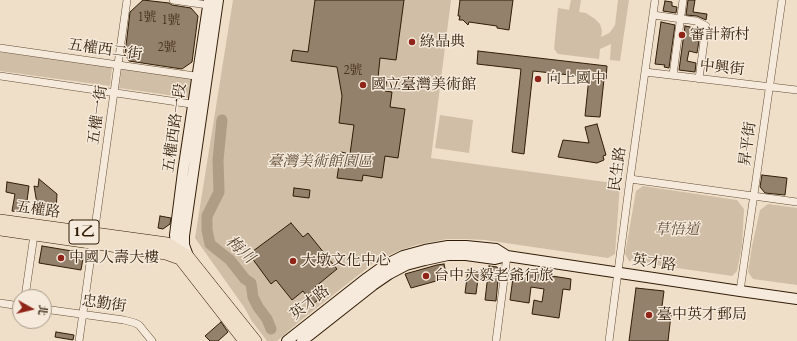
<!DOCTYPE html>
<html>
<head>
<meta charset="utf-8">
<style>
	body { margin:0 }
	#map { position:relative; width:797px; height:341px; overflow:hidden; background:#f0dfc8; font-family:"EB Garamond","Noto Serif TC",serif }
	canvas { display:block }
	.north { position:absolute; left:12px; top:289px; width:40px; height:40px; box-sizing:border-box; background:#f5eadb; border:1px solid #a79886; border-radius:50%; rotate:98deg; font-size:11px; font-weight:700; line-height:16px; text-align:center; color:#311c06 }
	.north::after { content:''; display:block; margin:auto; width:14px; height:18px; background:#8f2418; clip-path:polygon(50% 0,100% 100%,50% 72%,0 100%) }
</style>
</head>
<body>
<div id="map">
<canvas width="797" height="341"></canvas>
<div class="north">北</div>
</div>
<script>
const ctx = document.querySelector('canvas').getContext('2d');
ctx.lineJoin = 'round';
function fillPath(path, color) { ctx.fillStyle = color; ctx.fill(path, 'evenodd'); }
const poly = rows => new Path2D(rows.map(r => 'M' + r).join(''));
function trace(path, color, width, dash) { ctx.strokeStyle = color; ctx.lineWidth = width; ctx.lineCap = dash ? 'butt' : 'round'; ctx.setLineDash(dash || []); ctx.stroke(path); }
function label(font, color, halo, rows, align = 'center') {
  ctx.font = font + ' "EB Garamond","Noto Serif TC",serif'; ctx.lineWidth = 3; ctx.setLineDash([]); ctx.textBaseline = 'middle'; ctx.strokeStyle = halo; ctx.fillStyle = color; for (const [text, x, y, turn = 0] of rows) {
    ctx.save(); ctx.translate(x, y); ctx.rotate((+turn || 0) * Math.PI / 180); ctx.textAlign = isNaN(turn) ? turn : align; if (halo) ctx.strokeText(text, 0, 0); ctx.fillText(text, 0, 0); ctx.restore();
  }
}
const green = poly([
	[233,0,451,0,431,158,620,184,615,254,608,258,485,240,466,239,447,239,416,245,398,251,375,262,300,321,277,341,267,341,251,320,249,316,244,307,195,238],
	[571,0,581,0,579,12,586,13,595,19,600,24,602,31,601,37,609,33,611,31,615,25,618,0,629,0,620,61,610,60,611,44,600,49,599,59,558,54,554,49,558,8,569,10],
	[0,52,112,67,110,86,0,71],
	[122,67,192,76,189,98,119,88],
	[440,115,473,120,469,153,435,148],
	[643,186,737,200,744,209,742,246,737,271,732,276,629,261,625,254,636,191],
	[768,204,797,208,797,285,753,279,748,272,752,246,760,210]
]);
const river = poly([
	[222,120,218,160,219,192,207,216,207,230,210,244,230,260,245,279,251,283,253,297,258,307,267,319,271,329]
]);
const building = poly([
	[143,0,169,3,172,5,191,8,198,16,192,62,182,69,129,61,125,54,130,12,143,0],
	[315,0,404,0,396,60,380,58,378,78,387,79,385,91,392,92,390,107,405,109,398,158,385,156,382,178,363,175,362,181,337,178,341,152,350,154,354,125,339,123,342,96,337,67,291,61,293,50,308,52,315,0],
	[460,0,513,0,509,30,497,28,497,26,469,22,468,25,463,20,459,20,460,16,458,16,460,0],
	[688,0,695,0,693,12,707,14,706,20,697,16,686,15,688,0],
	[665,1,672,2,672,6,677,7,676,13,663,11,665,1],
	[661,22,675,25,669,68,664,67,665,65,655,64,661,22],
	[685,26,701,29,697,53,689,51,687,61,696,63,695,72,679,70,685,26],
	[478,51,607,66,606,79,604,79,600,117,585,116,589,77,533,71,524,154,512,152,521,69,477,64,478,51],
	[597,124,606,155,603,156,604,160,597,163,558,157,563,140,589,143,585,127,597,124],
	[762,175,787,178,785,195,765,193,760,187,762,175],
	[39,179,57,194,56,211,41,211,37,204,34,186,38,187,39,179],
	[7,182,29,186,26,208,18,212,12,211,15,194,6,192,7,182],
	[294,188,310,190,309,198,293,196,294,188],
	[160,216,171,218,170,224,163,229,158,228,160,216],
	[291,223,303,237,308,233,337,269,315,287,323,296,313,304,303,291,292,300,276,280,271,284,249,254,291,223],
	[42,246,84,253,81,270,39,263,42,246],
	[444,264,447,278,411,288,405,274,437,265,444,264],
	[489,266,497,267,499,270,496,301,485,300,489,266],
	[468,270,479,271,476,294,465,293,468,270],
	[514,270,571,279,570,290,563,289,559,318,532,314,534,300,542,302,544,289,531,287,529,303,510,300,514,270],
	[636,288,664,291,661,314,671,315,668,341,629,341,636,288],
	[221,322,228,332,218,341,210,341,205,336,221,322],
	[56,332,74,335,73,340,55,337,56,332]
]);
const street = poly([
	[173,0,208,5],
	[653,15,696,21,706,26,699,79],
	[0,48,202,77],
	[645,72,797,90],
	[673,75,683,0],
	[0,76,198,105],
	[630,179,797,202],
	[740,291,782,0],
	[25,297,34,235],
	[0,303,20,306],
	[44,309,124,320,135,323,139,325,152,341],
	[79,341,127,0],
	[496,341,507,256],
	[609,341,630,179,655,0]
]);
const secondary = poly([
	[176,249,175,235,183,172,209,0],
	[188,256,184,245,184,236,218,0],
	[287,341,367,278,385,265,403,256,425,250,448,246,466,246,496,249,507,256],
	[302,341,373,285,389,274,406,265,425,260,448,255,466,255,495,259,507,256,740,291,797,299]
]);
const primary = poly([
	[0,220,167,243,188,256,256,341],
	[0,230,166,254,180,259],
	[177,252,180,259,244,341]
]);
const markers = [
	[682,35,4,"#8f2418"],
	[412,42,4,"#8f2418"],
	[538,79,4,"#8f2418"],
	[363,85,4,"#8f2418"],
	[61,258,4,"#8f2418"],
	[293,261,4,"#8f2418"],
	[426,276,4,"#8f2418"],
	[649,315,4,"#8f2418"]
];
const numberNames = [
	["1號",147,17],
	["1號",171,20],
	["2號",167,47],
	["2號",353,70]
];
const shields = [
	[84,232,30]
];
const shieldNames = [
	["1乙",84,232]
];
const poiNames = [
	["審計新村",690,35],
	["綠晶典",420,42],
	["向上國中",546,79],
	["國立臺灣美術館",371,85],
	["中國人壽大樓",69,258],
	["大墩文化中心",301,261],
	["台中大毅老爺行旅",434,276],
	["臺中英才郵局",657,315]
];
const streetNames = [
	["五權西二街",105,50,8],
	["中興街",722,68,6],
	["五權一街",98,115,-82],
	["五權西路一段",175,128,-82],
	["昇平街",748,144,-82],
	["民生路",618,169,-82],
	["五權路",38,210,8],
	["英才路",654,263,8],
	["英才路",310,303,-38],
	["忠勤街",104,304,8]
];
const parkNames = [
	["臺灣美術館園區",320,162],
	["草悟道",677,230]
];
const waterNames = [
	["梅川",240,250,42]
];
fillPath(green, '#d0bea7');
trace(river, '#af9d86', 11);
fillPath(building, '#94816b');
trace(building, '#311c06', 1);
trace(street, '#614d36', 8);
trace(secondary, '#311c06', 12);
trace(primary, '#311c06', 12);
trace(street, '#f5eadb', 7);
trace(secondary, '#f5eadb', 10);
trace(primary, '#f0dfc8', 11);
for (const [x, y, r, color] of markers) { const dot = new Path2D(); dot.arc(x, y, r, 0, 2 * Math.PI); ctx.fillStyle = color; ctx.fill(dot); trace(dot, '#f5eadb', 1.5); }
label('13px', '#4a351f', null, numberNames);
for (const [x, y, w] of shields) { const box = new Path2D(); box.roundRect(x - w / 2, y - 12, w, 24, 3); ctx.fillStyle = '#f5eadb'; ctx.fill(box); trace(box, '#311c06', 1); }
label('bold 14px', '#311c06', null, shieldNames);
label('15px', '#311c06', '#f5eadb', poiNames, 'left');
label('15px', '#311c06', '#f5eadb', streetNames);
label('italic 15px', '#614d36', '#f5eadb', parkNames);
label('italic 16px', '#5d4933', '#f5eadb', waterNames);
</script>
</body>
</html>
